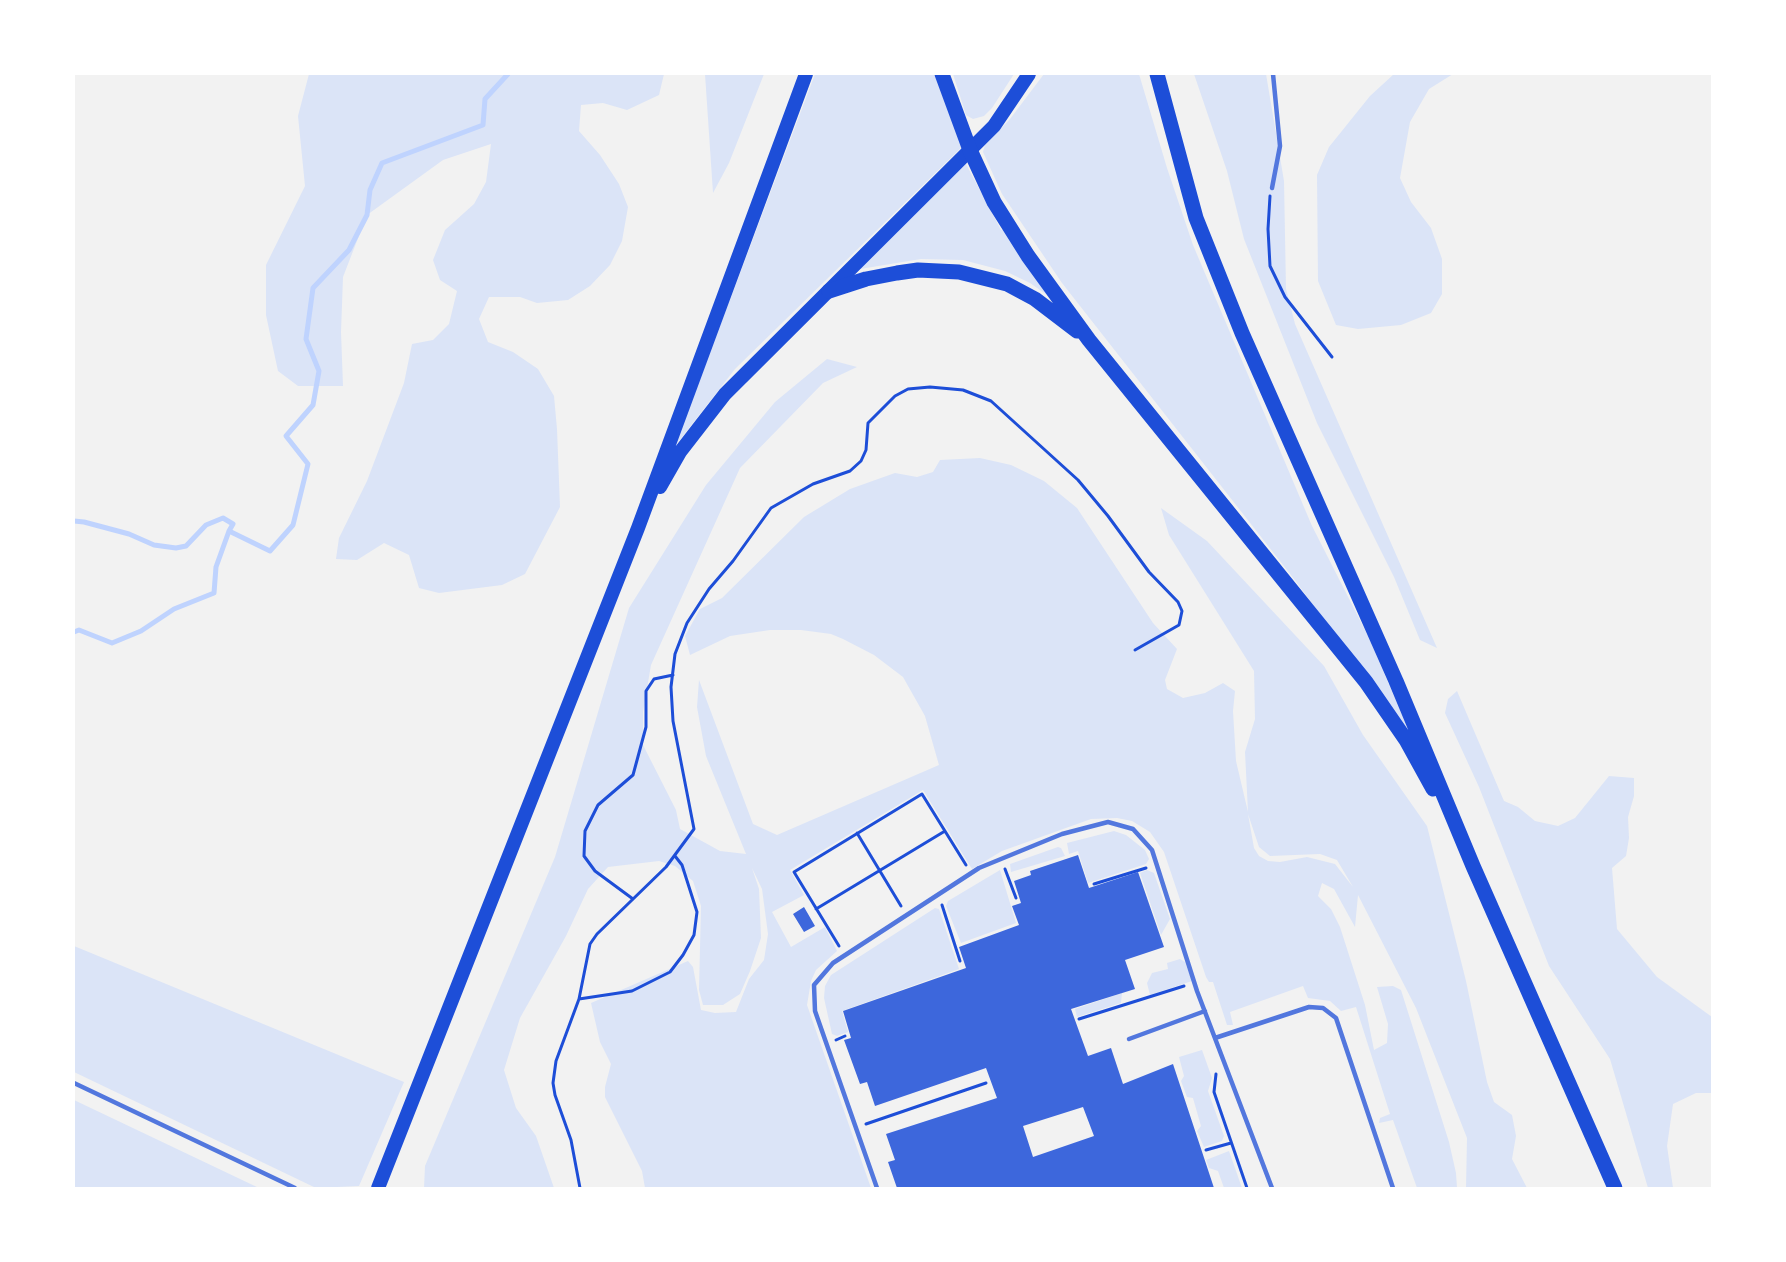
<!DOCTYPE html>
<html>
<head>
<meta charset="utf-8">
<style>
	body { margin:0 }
	#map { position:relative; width:1786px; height:1262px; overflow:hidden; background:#f2f2f2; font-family:Montserrat,sans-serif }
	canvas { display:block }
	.frame { position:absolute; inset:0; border:75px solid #fff; pointer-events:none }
</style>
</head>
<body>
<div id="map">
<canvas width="1786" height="1262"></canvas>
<div class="frame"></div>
</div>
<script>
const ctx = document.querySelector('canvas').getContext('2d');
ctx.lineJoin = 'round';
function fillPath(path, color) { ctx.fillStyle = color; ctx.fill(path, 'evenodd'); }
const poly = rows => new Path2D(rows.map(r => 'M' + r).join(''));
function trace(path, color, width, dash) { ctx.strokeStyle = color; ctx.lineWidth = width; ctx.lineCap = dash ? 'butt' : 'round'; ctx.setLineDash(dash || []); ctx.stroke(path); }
const green = poly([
	[309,74,664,74,659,95,627,110,603,103,581,105,579,131,600,155,619,184,628,207,622,241,610,265,590,286,568,300,537,303,520,297,489,297,479,319,488,342,513,352,538,369,554,396,557,429,560,507,525,574,502,585,439,593,419,588,409,555,384,543,357,560,336,559,339,538,367,481,404,383,412,344,433,340,449,324,457,291,440,280,433,260,445,230,474,204,486,182,491,144,443,160,367,215,343,277,341,332,343,386,298,386,278,371,266,315,266,265,305,186,298,116],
	[705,74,764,74,729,163,713,193],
	[815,74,934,74,962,147,735,369,675,446],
	[953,74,1014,74,992,108,984,116,973,119,966,115],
	[1044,74,1139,74,1167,168,1193,245,1312,526,1369,638,1412,738,1294,579,1062,283,1002,194,983,152,985,145,1010,119],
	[1194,74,1266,74,1284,181,1286,289,1295,324,1437,648,1420,640,1394,577,1317,423,1244,239,1227,171],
	[1394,74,1453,74,1429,89,1410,122,1400,178,1411,202,1431,228,1442,259,1442,294,1431,313,1401,325,1358,329,1336,325,1318,281,1317,175,1329,147,1370,96],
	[966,164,1001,230,1004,230,1050,297,1030,283,1005,271,963,260,921,259,860,269,858,267],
	[827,359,857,367,823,383,740,468,651,665,643,712,643,745,676,810,680,829,720,851,746,854,706,756,697,707,699,680,753,824,777,835,939,765,925,716,903,677,874,655,843,639,831,634,801,630,770,630,730,636,690,655,685,636,700,609,722,598,804,517,850,489,895,473,917,477,933,472,940,460,980,458,1011,465,1044,481,1077,508,1153,623,1177,649,1165,680,1167,689,1183,698,1205,693,1223,683,1235,691,1233,711,1236,761,1248,812,1245,752,1255,719,1254,671,1169,535,1161,508,1207,541,1324,666,1363,735,1427,826,1466,981,1487,1082,1494,1102,1512,1115,1516,1136,1512,1159,1527,1188,1466,1188,1467,1138,1416,1008,1358,895,1355,927,1334,889,1322,883,1318,896,1331,909,1340,927,1365,1005,1374,1050,1387,1043,1388,1024,1377,987,1393,986,1401,990,1449,1142,1456,1173,1457,1188,1417,1188,1393,1120,1379,1123,1380,1118,1390,1114,1356,1007,1341,1011,1330,1001,1308,998,1303,986,1230,1012,1233,1025,1227,1025,1213,982,1209,982,1206,977,1164,852,1150,832,1132,821,1117,818,1091,819,1002,851,972,869,923,790,790,870,804,895,772,912,791,947,825,927,837,951,816,970,811,981,807,1005,871,1188,645,1188,642,1171,605,1097,605,1087,611,1064,600,1042,591,1003,688,961,693,967,701,1010,715,1013,736,1012,749,979,764,960,768,934,762,889,752,868,759,889,761,938,750,971,740,994,723,1005,703,1005,699,990,701,906,693,881,675,866,659,861,608,867,588,889,566,936,520,1018,504,1070,516,1108,536,1136,554,1188,424,1188,425,1166,555,857,629,608,706,485,775,402],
	[1248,814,1259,847,1270,856,1320,854,1337,860,1353,887,1335,864,1307,857,1280,862,1268,861,1259,856,1254,848],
	[1457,691,1504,801,1518,807,1535,821,1558,826,1575,818,1609,776,1634,778,1634,796,1628,817,1629,838,1626,856,1612,868,1617,929,1657,977,1712,1017,1712,1093,1696,1093,1673,1104,1667,1146,1673,1188,1648,1188,1610,1059,1549,966,1479,787,1445,713,1448,699],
	[1114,831,1126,835,1145,850,1149,859,1146,864,1088,883,1078,851,1069,854,1067,843],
	[1058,847,1061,848,1065,856,1011,872,1010,864],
	[1000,870,1016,923,961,943,946,906,948,901],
	[1147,870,1154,873,1170,919,1161,935,1140,873],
	[935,908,939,909,959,969,842,1011,848,1032,837,1036,832,1034,824,998,825,986,831,975],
	[74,946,404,1082,359,1186,316,1188,74,1072],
	[1180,959,1185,962,1192,981,1150,995,1147,983,1152,973,1168,969,1167,963],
	[1122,993,1121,1003,1077,1017,1075,1009],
	[1202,1050,1212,1078,1208,1091,1224,1136,1222,1141,1204,1147,1197,1131,1201,1126,1193,1098,1187,1097,1181,1081,1184,1076,1179,1057],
	[74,1100,259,1188,74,1188],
	[1229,1151,1242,1188,1224,1188,1218,1171,1209,1168,1206,1160]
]);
const stream = poly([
	[74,521,84,522,129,534,154,545,176,548,186,546,206,525,223,518,233,524,229,531],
	[74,632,79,630,112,643,141,631,174,609,214,593,216,567,229,531,270,551,293,525,308,464,286,436,313,405,319,371,306,339,313,288,349,250,367,215,370,190,382,163,483,125,485,99,508,74]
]);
const building = poly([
	[1078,855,1089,888,1138,872,1164,947,1125,960,1135,989,1071,1009,1088,1056,1111,1048,1123,1084,1173,1064,1214,1188,897,1188,888,1162,895,1160,886,1134,997,1098,986,1068,875,1106,867,1082,860,1084,844,1040,851,1038,843,1011,966,968,959,947,1019,925,1012,906,1021,903,1014,881,1031,875,1030,871],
	[1083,1107,1094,1136,1033,1157,1023,1126],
	[804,907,815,926,804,932,793,914]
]);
const path = poly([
	[1270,196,1268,229,1270,266,1285,297,1332,357],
	[857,833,901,906],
	[1005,869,1016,898],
	[1094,884,1146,868],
	[633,899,595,871,584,856,585,831,598,805,633,775,646,727,646,691,654,679,673,675],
	[942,905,960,961],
	[816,909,945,831],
	[839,946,794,872,922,794,966,865],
	[579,999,632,991,670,972,683,955,694,935,697,912,682,865,675,856],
	[1079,1019,1184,986],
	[836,1040,845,1036],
	[1216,1074,1214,1092,1247,1188],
	[866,1124,986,1083],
	[1206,1150,1231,1143],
	[580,1188,571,1140,555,1095,553,1083,556,1061,579,999,590,944,597,934,666,867,694,829,673,721,671,687,675,654,687,623,709,589,733,561,771,508,813,484,850,471,861,461,866,450,868,423,895,396,908,389,930,387,963,390,991,401,1078,480,1108,516,1149,572,1178,602,1182,611,1179,625,1135,650]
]);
const service = poly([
	[1272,188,1280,146,1273,74],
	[1215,1038,1309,1007,1323,1008,1336,1018,1393,1188],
	[1129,1039,1205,1011],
	[74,1083,295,1188],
	[877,1188,815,1011,814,985,833,963,979,868,1062,834,1108,822,1133,829,1152,850,1197,991,1272,1188]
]);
const primary = poly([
	[660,487,680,452,725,394,994,126,1029,74],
	[378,1188,638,528,806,74]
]);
const trunk = poly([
	[942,74,970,150,994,202,1028,256,1089,340,1366,682,1406,740,1433,789],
	[1157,74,1196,218,1242,333,1396,681,1473,866,1615,1188],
	[829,291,866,279,897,273,918,270,959,272,1007,284,1035,299,1077,331]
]);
fillPath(green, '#dbe4f7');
trace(stream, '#bfd3fe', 5);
fillPath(building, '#3d67dc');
trace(path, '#1d4ed8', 3);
trace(service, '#5277de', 4.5);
trace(primary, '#1d4ed8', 14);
trace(trunk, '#1d4ed8', 15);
</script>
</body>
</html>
